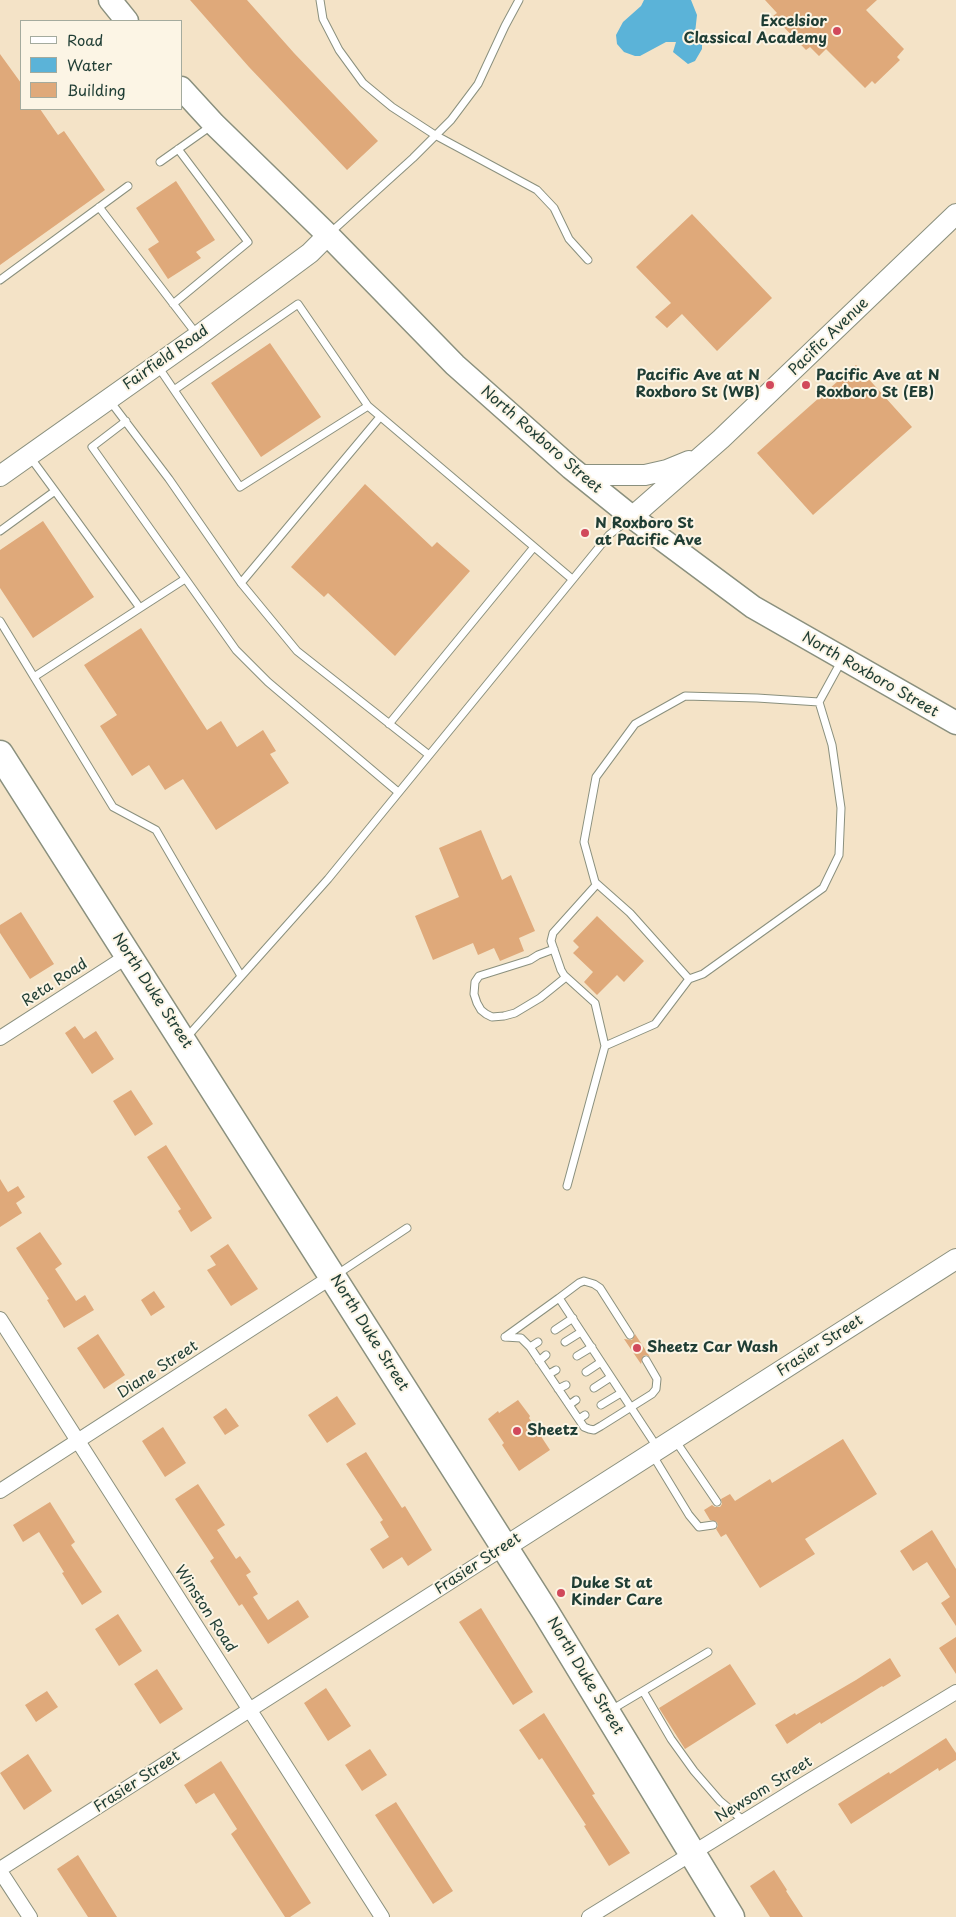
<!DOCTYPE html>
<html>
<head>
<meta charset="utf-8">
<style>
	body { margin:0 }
	#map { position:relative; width:956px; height:1917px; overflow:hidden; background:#f4e3c7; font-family:"Playpen Sans",sans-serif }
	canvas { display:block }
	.legend { position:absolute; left:20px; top:20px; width:162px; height:90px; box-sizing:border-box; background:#fcf5e5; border:1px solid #a4ab9e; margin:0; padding:6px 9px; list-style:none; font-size:15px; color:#1f3d34 }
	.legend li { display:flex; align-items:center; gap:10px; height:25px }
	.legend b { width:25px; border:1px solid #a4ab9e }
</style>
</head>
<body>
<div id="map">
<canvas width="956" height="1917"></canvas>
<ul class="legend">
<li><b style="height:6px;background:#fff"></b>Road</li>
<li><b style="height:14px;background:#5bb3d8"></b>Water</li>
<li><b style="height:14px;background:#dfa97a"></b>Building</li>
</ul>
</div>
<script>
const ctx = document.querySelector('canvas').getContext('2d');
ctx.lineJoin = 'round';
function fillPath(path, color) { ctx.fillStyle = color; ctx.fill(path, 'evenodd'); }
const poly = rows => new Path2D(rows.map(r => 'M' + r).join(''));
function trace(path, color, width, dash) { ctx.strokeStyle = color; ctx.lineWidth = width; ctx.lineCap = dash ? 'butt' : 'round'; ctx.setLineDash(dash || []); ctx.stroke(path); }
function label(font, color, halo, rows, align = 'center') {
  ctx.font = font + ' "Playpen Sans",sans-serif'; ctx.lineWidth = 4; ctx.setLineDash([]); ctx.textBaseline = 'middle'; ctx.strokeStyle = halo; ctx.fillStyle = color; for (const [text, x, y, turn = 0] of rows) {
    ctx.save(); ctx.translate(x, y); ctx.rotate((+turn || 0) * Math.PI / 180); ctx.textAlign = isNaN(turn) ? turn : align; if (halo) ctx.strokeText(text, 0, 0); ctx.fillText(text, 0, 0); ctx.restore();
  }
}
const water = poly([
	[644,0,691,0,697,15,695,33,702,39,702,49,695,61,688,64,673,52,676,42,666,42,640,56,635,56,624,52,617,44,616,35,623,22,641,6]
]);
const building = poly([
	[190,0,247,0,294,53,378,141,347,170,249,67],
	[765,0,877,0,866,10,904,49,897,57,900,60,875,84,872,81,865,88,826,49,819,56,810,47,806,50,773,16,777,13],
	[0,54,21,83,21,109,40,109,58,135,64,131,105,190,0,265],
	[176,181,215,240,196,252,201,258,168,279,148,249,159,242,136,208],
	[692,214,772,298,717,351,682,314,667,328,655,317,671,303,636,267],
	[270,343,321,417,261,457,211,383],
	[856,365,912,427,813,515,757,453],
	[365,484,432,547,437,542,470,571,395,656,328,593,324,597,291,567],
	[43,521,94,597,33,638,0,588,0,550],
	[141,628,207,730,221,721,237,747,263,730,276,751,270,754,289,783,216,830,183,779,165,790,149,765,132,776,100,726,117,715,84,665],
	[481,830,502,880,511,875,535,931,519,938,524,951,500,961,494,948,478,955,473,943,433,960,415,916,459,897,439,848],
	[21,912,54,964,30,979,0,933,0,925],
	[597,916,644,961,624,982,617,975,597,995,584,982,593,972,573,953,579,947,573,941],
	[75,1026,84,1039,96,1031,114,1059,92,1074,65,1033],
	[131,1090,153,1124,135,1136,113,1101],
	[166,1145,212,1218,191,1232,178,1211,181,1209,147,1157],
	[0,1179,8,1192,18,1186,25,1197,16,1203,22,1213,0,1227],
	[40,1232,62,1264,55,1269,76,1301,85,1295,94,1310,64,1328,47,1300,49,1299,16,1248],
	[228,1244,258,1289,231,1306,207,1270,216,1265,210,1256],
	[154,1291,165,1307,151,1316,141,1300],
	[98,1334,125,1375,104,1389,77,1348],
	[635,1334,650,1357,646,1355,643,1356,641,1364,624,1339,632,1340],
	[337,1396,356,1424,327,1443,308,1415],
	[518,1400,530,1416,529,1418,550,1450,519,1471,502,1445,504,1443,488,1419,498,1411,499,1413],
	[226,1408,239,1426,225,1435,213,1417],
	[163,1427,186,1463,165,1477,142,1441],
	[843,1439,877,1494,805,1539,815,1554,760,1588,726,1534,721,1537,716,1529,718,1526,717,1522,710,1520,704,1510,712,1505,715,1507,720,1507,722,1504,721,1499,730,1494,735,1501,770,1479,772,1483],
	[366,1452,402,1508,405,1506,432,1550,408,1566,402,1557,383,1569,370,1549,389,1537,380,1522,383,1520,346,1464],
	[198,1484,225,1525,217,1530,236,1559,240,1556,251,1572,246,1575,258,1594,253,1597,268,1620,298,1600,309,1617,268,1644,242,1604,239,1606,210,1561,214,1558,175,1499],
	[50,1502,75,1542,71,1545,102,1592,82,1605,62,1573,64,1572,39,1532,23,1542,13,1525],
	[932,1530,956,1569,956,1626,941,1603,950,1597,927,1562,913,1571,900,1551],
	[481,1608,533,1692,513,1705,459,1622],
	[118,1614,142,1651,119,1666,95,1629],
	[956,1637,956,1674,939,1648],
	[890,1658,901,1676,883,1687,882,1686,821,1724,820,1722,787,1744,775,1725,795,1713,796,1715,856,1680],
	[730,1664,756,1704,685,1749,659,1708],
	[157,1669,183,1709,160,1724,134,1684],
	[326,1688,351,1726,328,1741,304,1703],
	[47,1691,58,1707,36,1722,25,1705],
	[544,1713,595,1794,592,1795,630,1853,609,1866,584,1826,586,1825,542,1758,539,1760,519,1730],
	[946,1738,956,1753,956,1760,939,1771,938,1768,851,1824,838,1804,889,1772,890,1774],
	[370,1749,387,1775,362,1791,345,1765],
	[28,1754,52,1791,24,1810,0,1773],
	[221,1761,311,1903,290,1917,285,1917,231,1834,237,1829,214,1793,196,1804,184,1785],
	[396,1802,453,1891,433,1904,375,1815],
	[78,1855,100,1890,117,1917,88,1917,57,1869],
	[774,1870,787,1890,786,1891,803,1917,770,1917,750,1886]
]);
const lane = poly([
	[320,0,323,19,339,50,363,83,392,107,435,135,537,190,554,208,569,239,588,260],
	[160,162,211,126],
	[99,207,198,336],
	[330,233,413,158,451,120,478,84,505,26,519,0],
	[0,280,128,186],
	[173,304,248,242,178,149],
	[157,365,174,390,298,304,368,406,572,579],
	[174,390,240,487,368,406],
	[110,401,169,479,241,583,297,651,429,755],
	[126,421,92,447,236,650,268,682,398,792],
	[55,491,140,608,185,579],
	[0,531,55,491,30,457],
	[241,583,380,417],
	[0,621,113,807,156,830,241,976],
	[34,677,140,608],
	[819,702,757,698,685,696,635,724,596,777,584,842,595,882,630,913,689,979,703,974,823,888,839,855,841,808,832,745,819,702,842,660],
	[389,724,534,547],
	[597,884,553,933,551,941,561,970,564,975,595,1003,605,1046],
	[554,949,538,955,530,960,479,976,475,982,474,994,477,1003,481,1010,486,1014,492,1017,504,1016,515,1013,540,998,566,977],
	[187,1037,328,879,609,535,629,519],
	[567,1186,605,1046,655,1024,689,979],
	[336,1275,407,1228],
	[559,1298,579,1283,584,1281,594,1284,600,1288,630,1335],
	[555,1330,573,1318],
	[505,1337,559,1298,657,1447],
	[505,1337,521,1338,530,1347,584,1427,589,1429,594,1430,601,1426,652,1394,656,1389,657,1379,646,1360],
	[565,1342,581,1332],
	[530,1347,538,1342],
	[577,1356,592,1347],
	[539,1361,546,1355],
	[586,1372,601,1362],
	[549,1374,556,1370],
	[594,1388,611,1377],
	[558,1389,566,1385],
	[569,1405,576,1400],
	[601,1405,621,1393],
	[579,1419,585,1415],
	[675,1440,717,1502],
	[652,1454,689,1515,699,1527,713,1525],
	[643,1691,708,1652],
	[611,1710,643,1691,671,1739,694,1771,720,1801,744,1821]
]);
const street = poly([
	[0,1038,129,955],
	[0,1319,382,1917],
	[0,1491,333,1276],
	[0,1869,505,1547],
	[0,1871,30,1917],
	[589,1917,801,1786,956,1692]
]);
const secondary = poly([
	[580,475,645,475,667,470,689,461],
	[0,476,198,336,310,253,328,235],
	[632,517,721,439,956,214],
	[505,1547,956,1259]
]);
const primary = poly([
	[110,0,127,21],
	[181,88,214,124,328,235,455,365,571,468,632,517,753,607,956,723]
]);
const highway = poly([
	[0,754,545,1611,731,1917]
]);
const markers = [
	[837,31,5,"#d1495b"],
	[770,385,5,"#d1495b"],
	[806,385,5,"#d1495b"],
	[585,533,5,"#d1495b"],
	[637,1348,5,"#d1495b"],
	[517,1431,5,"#d1495b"],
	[561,1593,5,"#d1495b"]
];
const poiNames = [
	["Excelsior",827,22,"right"],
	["Classical Academy",827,39,"right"],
	["Pacific Ave at N",760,376,"right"],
	["Roxboro St (WB)",760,393,"right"],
	["Pacific Ave at N",816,376],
	["Roxboro St (EB)",816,393],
	["N Roxboro St",595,524],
	["at Pacific Ave",595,541],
	["Sheetz Car Wash",647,1348],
	["Sheetz",527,1431],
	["Duke St at",571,1584],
	["Kinder Care",571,1601]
];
const streetNames = [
	["Pacific Avenue",829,337,-44],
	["Fairfield Road",166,358,-35],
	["North Roxboro Street",541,440,41],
	["North Roxboro Street",870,675,30],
	["Reta Road",55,983,-33],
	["North Duke Street",152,991,57],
	["North Duke Street",369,1333,58],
	["Frasier Street",820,1346,-33],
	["Diane Street",158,1370,-33],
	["Frasier Street",478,1564,-33],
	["Winston Road",205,1609,57],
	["North Duke Street",585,1676,59],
	["Frasier Street",137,1782,-33],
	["Newsom Street",764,1790,-32]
];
fillPath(water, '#5bb3d8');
fillPath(building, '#dfa97a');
trace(lane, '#8a907e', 9);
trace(street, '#8a907e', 16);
trace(secondary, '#8a907e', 22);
trace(primary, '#8a907e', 25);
trace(highway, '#8a907e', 29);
trace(lane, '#fff', 7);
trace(street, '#fff', 14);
trace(secondary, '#fff', 20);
trace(primary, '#fff', 22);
trace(highway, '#fff', 26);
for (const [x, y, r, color] of markers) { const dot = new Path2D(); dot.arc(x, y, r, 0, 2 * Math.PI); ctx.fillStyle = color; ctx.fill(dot); trace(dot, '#fcf5e5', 2); }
label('bold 15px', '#1f3d34', '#fcf5e5', poiNames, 'left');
label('15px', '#1f3d34', '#fcf5e5', streetNames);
</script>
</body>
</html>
